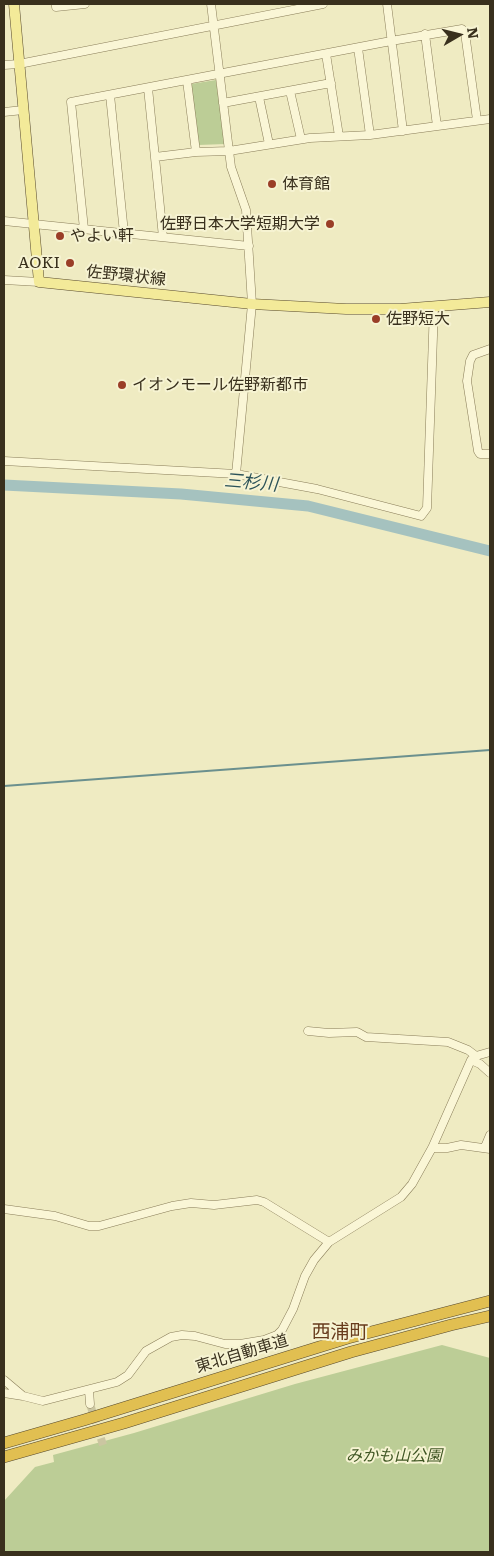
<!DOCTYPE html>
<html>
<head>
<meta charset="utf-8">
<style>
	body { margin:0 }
	#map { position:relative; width:494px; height:1556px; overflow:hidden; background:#efebc2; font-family:Literata,serif }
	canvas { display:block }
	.frame { position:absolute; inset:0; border:5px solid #39301d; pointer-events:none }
	.north { position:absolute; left:434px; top:10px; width:50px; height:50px; -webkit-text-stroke:4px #f6f3d2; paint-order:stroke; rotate:82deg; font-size:14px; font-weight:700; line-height:20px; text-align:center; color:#39301d }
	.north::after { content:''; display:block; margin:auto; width:18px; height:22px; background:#39301d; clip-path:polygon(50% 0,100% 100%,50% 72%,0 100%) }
</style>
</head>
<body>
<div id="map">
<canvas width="494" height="1556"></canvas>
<div class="frame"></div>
<div class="north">N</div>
</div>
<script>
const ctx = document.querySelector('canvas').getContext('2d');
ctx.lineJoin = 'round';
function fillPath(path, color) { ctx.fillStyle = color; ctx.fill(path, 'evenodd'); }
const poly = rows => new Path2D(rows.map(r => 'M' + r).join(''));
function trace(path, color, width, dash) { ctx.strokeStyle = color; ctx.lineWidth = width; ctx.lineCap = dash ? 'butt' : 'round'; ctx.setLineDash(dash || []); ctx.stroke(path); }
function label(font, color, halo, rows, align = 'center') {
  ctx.font = font + ' Literata,"Noto Sans JP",serif'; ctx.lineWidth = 4; ctx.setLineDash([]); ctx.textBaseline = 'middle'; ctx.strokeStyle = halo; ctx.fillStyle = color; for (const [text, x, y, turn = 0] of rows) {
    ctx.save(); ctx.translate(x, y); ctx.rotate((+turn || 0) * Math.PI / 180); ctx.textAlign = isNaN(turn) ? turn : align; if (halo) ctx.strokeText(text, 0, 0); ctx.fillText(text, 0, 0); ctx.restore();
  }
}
const green = poly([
	[216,80,226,144,198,145,191,84],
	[442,1345,490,1358,490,1552,4,1552,4,1501,35,1467,54,1462,53,1455,134,1433,295,1384]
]);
const stream = poly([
	[4,786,490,750]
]);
const river = poly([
	[4,485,181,494,308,506,490,551]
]);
const minorTunnel = poly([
	[90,1404,103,1445]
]);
const minor = poly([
	[56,4,56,7,85,4],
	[211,4,231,167,246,210,252,304,236,474],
	[387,4,403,131],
	[425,34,437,126],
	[358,48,370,135],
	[326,54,339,136],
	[4,65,19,64,323,4],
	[187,81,196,152],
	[148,88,163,237],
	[290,91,301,139],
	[110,95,124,233],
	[259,97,269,144],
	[223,103,331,83],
	[4,112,23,110],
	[155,157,196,152,229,151,310,138,370,135,490,119],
	[4,221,249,246],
	[84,229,71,102,391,41,462,29,465,33,477,120],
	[4,280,39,282],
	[490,349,473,355,470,361,467,381,478,451,480,454,490,454],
	[4,461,236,474,317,489,421,516,427,508,434,307],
	[308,1031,329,1033,357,1032,366,1037,448,1042,468,1050,476,1056],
	[471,1060,480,1064,490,1073],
	[485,1147,490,1135],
	[432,1148,447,1148,461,1145,490,1149],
	[4,1209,55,1216,89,1226,99,1226,172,1206,191,1203,214,1205,257,1200,264,1202,329,1242],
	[4,1380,23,1396],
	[89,1390,90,1404],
	[4,1393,23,1396,43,1401,117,1382,128,1375,146,1351,171,1337,182,1335,195,1336,225,1344,240,1344,264,1340,277,1335,282,1330,293,1309,305,1276,314,1260,329,1242,401,1197,412,1184,432,1148,471,1060,476,1056,490,1052]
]);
const major = poly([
	[14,4,39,282,252,304,346,309,400,309,490,302]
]);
const highway = poly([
	[4,1443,84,1420,348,1338,490,1301],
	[4,1457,124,1423,351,1352,451,1325,490,1316]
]);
const markers = [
	[272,184,5,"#9a3e27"],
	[330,224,5,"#9a3e27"],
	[60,236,5,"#9a3e27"],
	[70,263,5,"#9a3e27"],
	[376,319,5,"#9a3e27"],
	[122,385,5,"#9a3e27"]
];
const poiNames = [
	["体育館",282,184],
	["佐野日本大学短期大学",320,224,"right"],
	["やよい軒",70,236],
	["AOKI",60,263,"right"],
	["佐野短大",386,319],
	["イオンモール佐野新都市",132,385]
];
const streetNames = [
	["佐野環状線",126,276,6],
	["東北自動車道",242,1354,-17]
];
const parkNames = [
	["みかも山公園",394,1456]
];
const waterNames = [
	["三杉川",251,483,5]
];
const quarterNames = [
	["西浦町",340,1332]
];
fillPath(green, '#bccd96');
trace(stream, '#6b908e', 2);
trace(river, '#a5c2bf', 11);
trace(minorTunnel, '#cbc6a1', 8, [8, 4]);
trace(minor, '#897d59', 9);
trace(major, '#57492d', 11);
trace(highway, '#57492d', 12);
trace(minor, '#faf6d6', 8);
trace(major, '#f3ea99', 10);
trace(highway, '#e1bf51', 11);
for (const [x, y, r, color] of markers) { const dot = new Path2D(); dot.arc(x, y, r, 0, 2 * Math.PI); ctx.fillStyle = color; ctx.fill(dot); trace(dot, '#f6f3d2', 2); }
label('16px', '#39301d', '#f6f3d2', poiNames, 'left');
label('16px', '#39301d', '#f6f3d2', streetNames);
label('italic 16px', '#3f5623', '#f6f3d2', parkNames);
label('italic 18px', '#2c5359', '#f6f3d2', waterNames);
label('19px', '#673b1c', '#f6f3d2', quarterNames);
</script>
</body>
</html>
